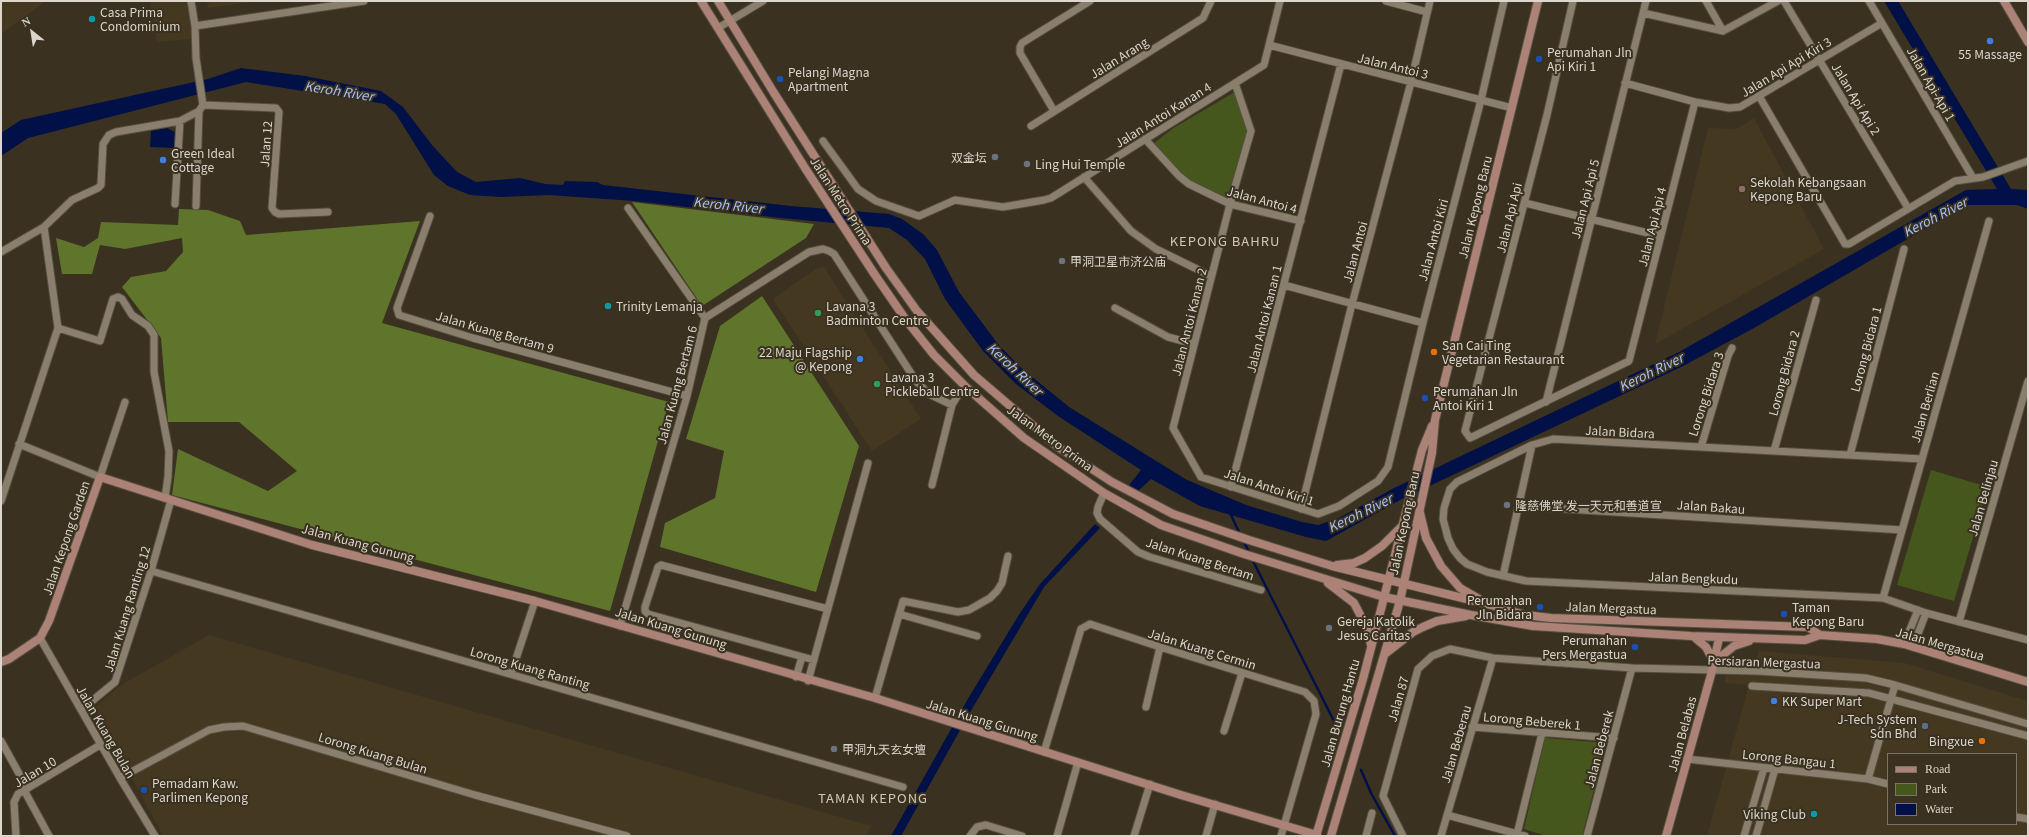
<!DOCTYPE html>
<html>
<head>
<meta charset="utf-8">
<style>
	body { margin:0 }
	#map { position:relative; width:2029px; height:837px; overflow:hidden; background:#3a3120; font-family:Georgia,serif }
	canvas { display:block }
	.frame { position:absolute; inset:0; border:2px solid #dcd6cc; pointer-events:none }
	.legend { position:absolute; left:1887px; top:753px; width:130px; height:72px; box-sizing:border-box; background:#3a3120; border:1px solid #7b7365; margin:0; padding:5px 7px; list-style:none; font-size:12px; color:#dcd6cc }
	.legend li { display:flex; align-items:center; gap:8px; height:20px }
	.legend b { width:20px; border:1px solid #7b7365 }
	.north { position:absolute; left:12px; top:12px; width:40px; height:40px; -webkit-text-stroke:3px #3a3120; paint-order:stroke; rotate:330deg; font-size:11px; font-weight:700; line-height:16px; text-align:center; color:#dcd6cc }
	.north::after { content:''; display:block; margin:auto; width:14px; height:18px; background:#dcd6cc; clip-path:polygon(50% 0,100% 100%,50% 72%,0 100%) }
</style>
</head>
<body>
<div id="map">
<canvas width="2029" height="837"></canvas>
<div class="frame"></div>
<ul class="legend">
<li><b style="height:5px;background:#ac8176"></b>Road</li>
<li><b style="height:11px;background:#46571d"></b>Park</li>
<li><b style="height:11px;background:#011047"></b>Water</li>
</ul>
<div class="north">N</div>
</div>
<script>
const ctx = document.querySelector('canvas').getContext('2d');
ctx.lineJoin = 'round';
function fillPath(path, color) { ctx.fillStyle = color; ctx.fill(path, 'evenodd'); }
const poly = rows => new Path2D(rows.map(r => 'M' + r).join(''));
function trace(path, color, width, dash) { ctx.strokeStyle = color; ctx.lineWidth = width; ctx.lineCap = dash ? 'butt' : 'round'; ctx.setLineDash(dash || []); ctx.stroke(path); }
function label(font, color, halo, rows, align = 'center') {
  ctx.font = font + ' Georgia,"Noto Sans SC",serif'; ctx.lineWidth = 4; ctx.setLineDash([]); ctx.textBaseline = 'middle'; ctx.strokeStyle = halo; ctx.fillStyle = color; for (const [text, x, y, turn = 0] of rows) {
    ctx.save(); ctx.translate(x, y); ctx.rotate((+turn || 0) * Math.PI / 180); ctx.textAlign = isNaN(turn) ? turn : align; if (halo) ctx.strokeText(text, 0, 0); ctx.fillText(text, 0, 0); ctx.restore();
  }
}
const built = poly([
	[1,1,46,1,1,34],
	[150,1,187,1,192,39,157,42],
	[207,1,259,1,208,8],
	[1754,118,1824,249,1655,344,1708,128,1736,129],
	[824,267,921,419,872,451,773,299,817,268],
	[209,635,871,826,866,836,163,836,94,708,121,685],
	[1759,651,1905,663,2028,701,2028,836,1707,836,1749,685,1725,683,1727,660,1756,662],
	[1888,754,2016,754,2016,824,1888,824]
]);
const green = poly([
	[1238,90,1251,131,1230,204,1189,184,1152,145,1172,129],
	[1931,470,1988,487,1954,601,1897,585],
	[1545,738,1606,743,1582,836,1547,836,1524,829]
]);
const forest = poly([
	[632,202,814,224,806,238,702,306],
	[179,209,208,210,240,221,246,235,420,221,382,323,669,402,610,611,172,495,178,449,268,491,297,471,239,422,168,422,161,338,122,287,131,277,166,271,183,252,182,238,125,249,100,245,92,274,62,274,56,238,84,247,98,238,101,222,178,225],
	[762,296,859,446,816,592,660,547,665,523,715,498,724,451,686,439,720,326]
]);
const water = poly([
	[1884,1,1898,1,2011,189,2028,190,2028,209,2017,205,1966,205,1754,328,1683,366,1402,499,1326,541,1306,537,1200,506,1151,479,1138,491,1130,487,1130,484,1141,470,1058,416,1016,384,983,351,945,299,925,259,907,240,889,228,781,218,635,201,549,195,501,197,470,195,448,186,434,175,396,114,385,104,246,82,28,138,1,156,1,133,21,120,208,79,241,68,305,76,381,91,403,107,432,145,457,172,476,182,520,178,545,184,563,185,565,181,597,182,603,185,791,206,889,214,902,219,923,234,937,250,959,292,998,344,1020,367,1069,407,1187,480,1246,505,1302,522,1318,525,1339,518,1394,488,1679,352,1966,190,1997,189],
	[167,128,175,132,174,148,150,147,151,131],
	[1095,524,1100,528,1044,587,969,714,901,836,891,836,969,697,1020,613,1040,584]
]);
const stream = poly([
	[1230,513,1240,534],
	[1243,540,1250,554],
	[1252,559,1339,731],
	[1361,770,1371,793,1395,836]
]);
const street = poly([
	[1386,1,1427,12],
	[1573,1,1547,115,1465,431,1470,438,1629,361,1695,102],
	[1706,1,1723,31],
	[1784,1,1908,208],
	[1869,1,1973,178],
	[1643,13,1723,31,1778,1],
	[195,26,364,1],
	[718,28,763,1],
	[1269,45,1512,108],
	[1235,83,1251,131,1230,204,1173,428,1201,477,1318,514,1339,506,1378,481,1388,467,1423,323,1481,100,1504,1],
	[1625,83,1695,102,1729,108,1740,107,1882,23],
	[1759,96,1845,244,1849,244,1955,181,1983,177,2028,161],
	[203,105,276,108,279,112,272,208,275,212,279,214,328,212],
	[1054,111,1020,53,1020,47,1022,43,1090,1],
	[1031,126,1203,18,1211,1],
	[1145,139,1179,176,1189,184,1230,204,1301,221],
	[823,141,858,189,876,201,919,216,955,200,1003,207,1044,200,1051,198,1264,65,1280,1],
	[1084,177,1131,231,1156,249,1211,276],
	[1525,203,1660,236],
	[175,204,180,121],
	[196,206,199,111],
	[628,208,705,318],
	[430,216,397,308,399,315,473,338,687,396],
	[1,252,44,227],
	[1284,285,1423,323],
	[1115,308,1168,337,1194,344],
	[58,328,100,341,113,299,118,297,122,299,132,315,148,326,154,335,154,372,169,451,168,477,165,498],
	[1546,402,1646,1],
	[19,444,100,477,125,402],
	[1701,447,1728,356,1732,348],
	[1774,451,1816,300],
	[1850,455,1904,249],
	[1922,459,1553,439,1532,445,1457,482,1450,489,1444,508,1443,519,1448,538,1453,549,1460,558,1467,564,1487,572,1526,581,1883,598,1926,613,2028,640],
	[932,485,952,405,958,395,967,388],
	[1231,487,1341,64],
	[1104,493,1098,507,1097,513,1100,519,1138,552,1150,557,1261,590],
	[1,501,58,328,44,227,72,200,98,188,101,185,103,144,109,135,116,132,180,121,199,111,203,105,196,58,195,26,191,1],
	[1519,506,1902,530],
	[1301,509,1352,304,1411,82,1430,1],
	[151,571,903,787],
	[1503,576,1532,445],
	[1883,598,1989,221],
	[899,614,977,636],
	[1959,622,2028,381],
	[620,626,687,396,705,318,809,252,823,249,829,251,834,254,916,381,929,394,952,405],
	[40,638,120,778,155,836],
	[1904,644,1918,610],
	[1913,647,1926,613],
	[814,660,648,614,645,611,645,607,658,567,661,565,828,609],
	[511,674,535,601],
	[796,677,802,657],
	[808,681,868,463],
	[1752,686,1869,693,2028,736],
	[875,698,903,601,958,612,969,610,990,598,997,591,1002,583,1008,556],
	[1146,707,1160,647],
	[81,710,115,682,151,571,171,500],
	[1472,727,1614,738],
	[1224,731,1242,673],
	[1,741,27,788],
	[1044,752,1081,629,1090,624,1160,647,1305,692,1314,701,1316,714,1281,836],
	[1687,759,1868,779,1888,784],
	[120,778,209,730,224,727,243,726,475,795,627,836],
	[1868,779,1895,685],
	[24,790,49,836],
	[1447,815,1525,836],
	[2016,817,2028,819],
	[1517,834,1542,733],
	[16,836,14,802,18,794,100,745],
	[970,836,977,827,986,825,1022,836],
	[1057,836,1078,762],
	[1134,836,1150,784],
	[1206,836,1215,804],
	[1366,836,1372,813],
	[1403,836,1383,796,1418,669,1432,656,1450,649,1493,658,1632,668,1756,671,1866,678,1895,685,2028,724],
	[1441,836,1493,658],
	[1587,836,1632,668],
	[1744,836,1764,768],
	[1756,836,1775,769]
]);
const secondary = poly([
	[701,1,805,168,875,275,906,320,934,355,967,388,1024,438,1104,493,1161,525,1244,554,1384,597,1471,615,1533,626,1691,636,1805,640,1820,635,1877,639,1904,644,2028,682],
	[718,1,774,93,886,268,917,311,974,375,1058,447,1112,482,1173,514,1249,540,1332,566,1491,605,1525,615,1551,618,1808,627,1820,635],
	[2004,1,2028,42],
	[1420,513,1426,538,1441,566,1460,588,1479,599],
	[1337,565,1354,563,1365,558,1382,546,1401,527],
	[1328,583,1354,603,1367,628,1371,645],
	[1694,637,1706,647,1714,662],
	[1386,653,1413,632,1423,627,1437,621,1466,616],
	[1,662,9,659,40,638,49,621,100,477,312,545,535,601,875,698,1181,795,1317,835],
	[1714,662,1734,646,1749,641],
	[1316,836,1363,679,1422,450,1432,426],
	[1331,836,1400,601,1432,453,1435,420,1538,1],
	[1666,836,1712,671,1719,638]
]);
const markers = [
	[92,19,4,"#0f9aa8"],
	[1990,41,4,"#3f7fe0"],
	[1539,59,4,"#1a4fb4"],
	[780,79,4,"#1a4fb4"],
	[995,157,4,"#6b7280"],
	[163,160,4,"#3f7fe0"],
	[1027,164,4,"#6b7280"],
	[1742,189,4,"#8d6e63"],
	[1062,261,4,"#6b7280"],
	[608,306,4,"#0f9aa8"],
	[818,313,4,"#2e9e5b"],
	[1434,352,4,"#e8710a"],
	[860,359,4,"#3f7fe0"],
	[877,384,4,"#2e9e5b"],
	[1425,398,4,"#1a4fb4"],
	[1507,505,4,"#6b7280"],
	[1540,607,4,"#1a4fb4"],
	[1784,614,4,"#1a4fb4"],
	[1329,628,4,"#6b7280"],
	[1635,647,4,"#1a4fb4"],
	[1774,701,4,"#3f7fe0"],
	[1925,726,4,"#5c6f8a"],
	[1982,741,4,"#e8710a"],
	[834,749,4,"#6b7280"],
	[144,790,4,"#1a4fb4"],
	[1814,814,4,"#0f9aa8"]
];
const poiNames = [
	["Casa Prima",100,12],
	["Condominium",100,26],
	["Perumahan Jln",1547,52],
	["Api Kiri 1",1547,66],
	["55 Massage",1990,54,"center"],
	["Pelangi Magna",788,72],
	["Apartment",788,86],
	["Green Ideal",171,153],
	["Cottage",171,167],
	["双金坛",987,157,"right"],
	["Ling Hui Temple",1035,164],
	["Sekolah Kebangsaan",1750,182],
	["Kepong Baru",1750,196],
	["甲洞卫星市济公庙",1070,261],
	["Trinity Lemanja",616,306],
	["Lavana 3",826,306],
	["Badminton Centre",826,320],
	["San Cai Ting",1442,345],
	["Vegetarian Restaurant",1442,359],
	["22 Maju Flagship",852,352,"right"],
	["@ Kepong",852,366,"right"],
	["Lavana 3",885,377],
	["Pickleball Centre",885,391],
	["Perumahan Jln",1433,391],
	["Antoi Kiri 1",1433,405],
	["隆慈佛堂 发一天元和善道宣",1515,505],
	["Perumahan",1532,600,"right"],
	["Jln Bidara",1532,614,"right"],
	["Taman",1792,607],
	["Kepong Baru",1792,621],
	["Gereja Katolik",1337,621],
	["Jesus Caritas",1337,635],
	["Perumahan",1627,640,"right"],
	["Pers Mergastua",1627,654,"right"],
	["KK Super Mart",1782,701],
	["J-Tech System",1917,719,"right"],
	["Sdn Bhd",1917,733,"right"],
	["Bingxue",1974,741,"right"],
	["甲洞九天玄女壇",842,749],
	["Pemadam Kaw.",152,783],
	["Parlimen Kepong",152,797],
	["Viking Club",1806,814,"right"]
];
const streetNames = [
	["Jalan Arang",1119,58,-32],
	["Jalan Antoi 3",1393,66,14],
	["Jalan Api Api Kiri 3",1786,67,-31],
	["Jalan Api-Api 1",1931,84,60],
	["Jalan Api Api 2",1856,99,59],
	["Jalan Antoi Kanan 4",1163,115,-32],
	["Jalan 12",266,144,-86],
	["Jalan Api Api 5",1585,199,-76],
	["Jalan Antoi 4",1262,200,15],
	["Jalan Metro Prima",841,201,57],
	["Jalan Kepong Baru",1475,207,-76],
	["Jalan Api Api",1509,218,-76],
	["Jalan Api Api 4",1652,227,-76],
	["Jalan Antoi Kiri",1433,240,-75],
	["Jalan Antoi",1355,252,-75],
	["Jalan Antoi Kanan 1",1264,319,-76],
	["Jalan Antoi Kanan 2",1189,322,-76],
	["Jalan Kuang Bertam 9",495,332,16],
	["Lorong Bidara 1",1866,349,-75],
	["Lorong Bidara 2",1784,373,-75],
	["Jalan Kuang Bertam 6",677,385,-75],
	["Lorong Bidara 3",1706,394,-72],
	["Jalan Berlian",1925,407,-74],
	["Jalan Bidara",1620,432,3],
	["Jalan Metro Prima",1050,438,36],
	["Jalan Antoi Kiri 1",1269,487,18],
	["Jalan Belinjau",1983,498,-74],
	["Jalan Bakau",1711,507,4],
	["Jalan Kepong Baru",1404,523,-78],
	["Jalan Kepong Garden",66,538,-71],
	["Jalan Kuang Gunung",358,543,15],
	["Jalan Kuang Bertam",1200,559,18],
	["Jalan Bengkudu",1693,578,2],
	["Jalan Mergastua",1611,608,2],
	["Jalan Kuang Ranting 12",127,609,-73],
	["Jalan Kuang Gunung",671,628,17],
	["Jalan Mergastua",1940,644,16],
	["Jalan Kuang Cermin",1202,649,17],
	["Persiaran Mergastua",1764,662,2],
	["Lorong Kuang Ranting",530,668,16],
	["Jalan 87",1398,699,-74],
	["Jalan Burung Hantu",1340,713,-74],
	["Jalan Kuang Gunung",982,720,17],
	["Lorong Beberek 1",1532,721,5],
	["Jalan Kuang Bulan",106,732,60],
	["Jalan Belabas",1682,734,-75],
	["Jalan Beberau",1456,744,-74],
	["Jalan Beberek",1599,749,-75],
	["Lorong Kuang Bulan",373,753,17],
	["Lorong Bangau 1",1789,759,6],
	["Jalan 10",35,772,-31]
];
const waterNames = [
	["Keroh River",339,91,9],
	["Keroh River",728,205,6],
	["Keroh River",1935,217,-27],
	["Keroh River",1015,369,43],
	["Keroh River",1651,372,-26],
	["Keroh River",1360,513,-26]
];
const neighbourhoodNames = [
	["KEPONG BAHRU",1225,241],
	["TAMAN KEPONG",873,798]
];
fillPath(built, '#453821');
fillPath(green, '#46571d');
fillPath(forest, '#5f752b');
fillPath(water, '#011047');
trace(stream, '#011047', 2.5);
trace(street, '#554e40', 9);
trace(secondary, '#554e40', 10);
trace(street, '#8a7f6c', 7);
trace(secondary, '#ac8176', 8);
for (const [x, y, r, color] of markers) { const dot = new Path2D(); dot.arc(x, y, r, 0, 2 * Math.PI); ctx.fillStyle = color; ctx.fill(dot); trace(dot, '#3a3120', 1.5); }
label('12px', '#dcd6cc', '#3a3120', poiNames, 'left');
label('12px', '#dcd6cc', '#3a3120', streetNames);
label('italic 13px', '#a5c0f4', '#3a3120', waterNames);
ctx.letterSpacing = '1px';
label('13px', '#d2c6b2', '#3a3120', neighbourhoodNames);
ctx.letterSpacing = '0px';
</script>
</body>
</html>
